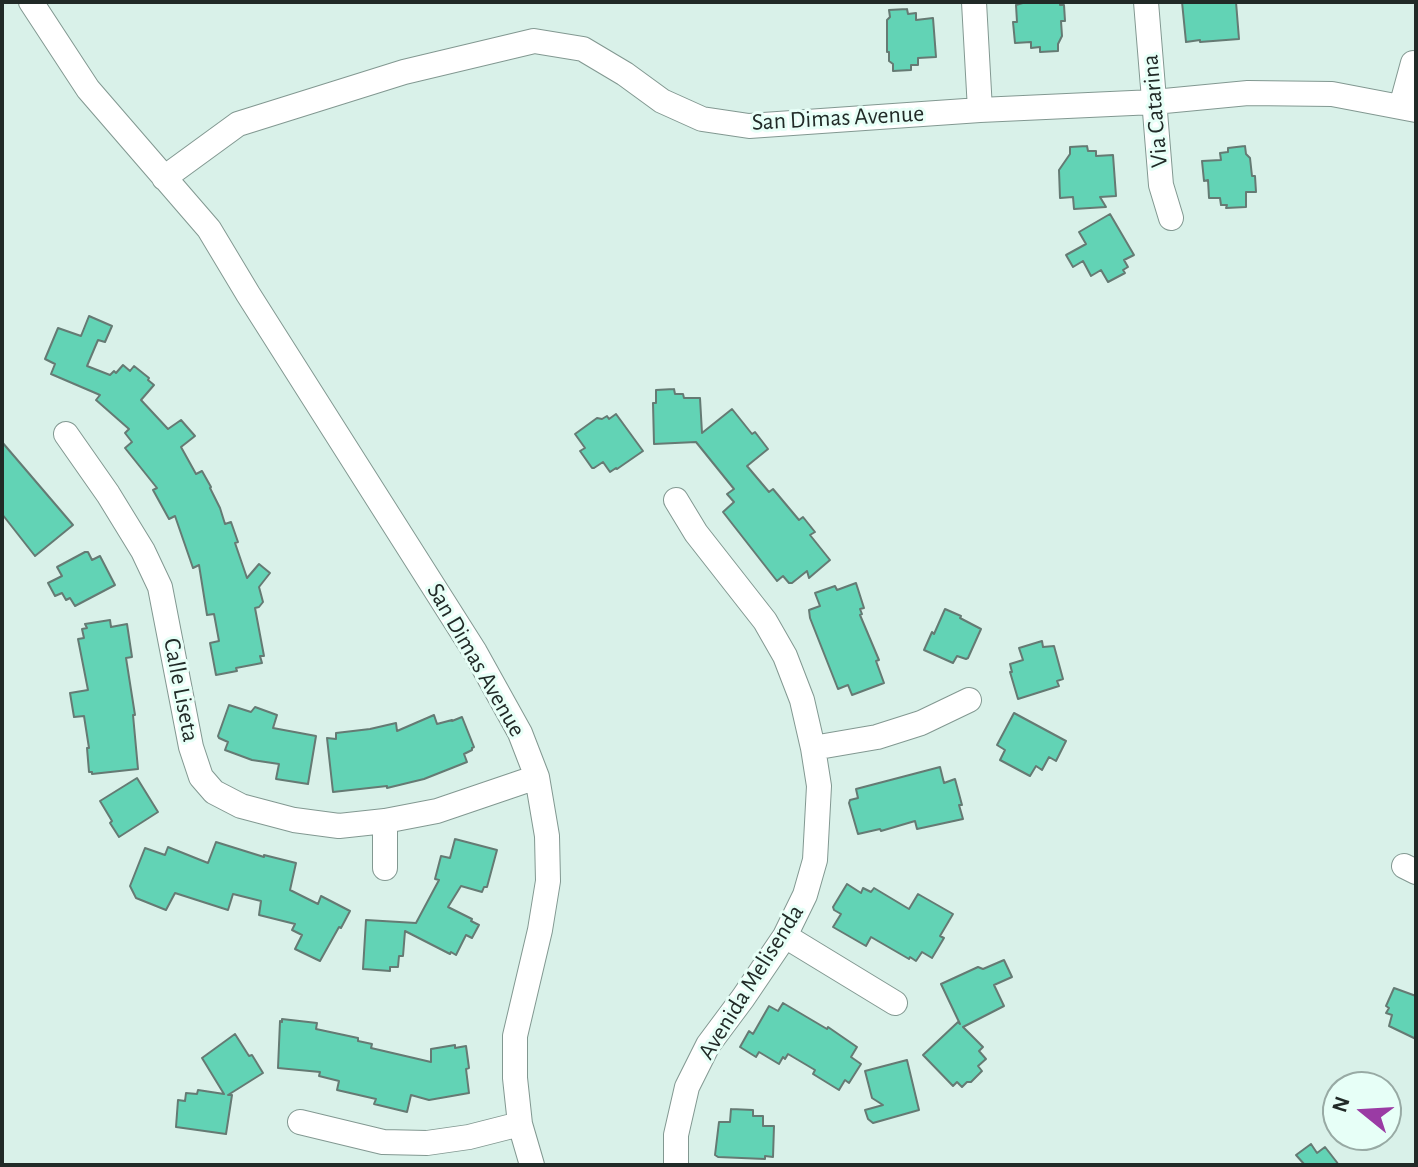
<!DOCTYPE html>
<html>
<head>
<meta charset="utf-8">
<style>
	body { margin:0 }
	#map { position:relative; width:1418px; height:1167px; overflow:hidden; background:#d9f1e9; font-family:"Alegreya Sans",sans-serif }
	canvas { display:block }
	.frame { position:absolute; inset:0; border:4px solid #212a27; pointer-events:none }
	.north { position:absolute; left:1322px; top:1071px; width:80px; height:80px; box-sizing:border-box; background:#e7fff7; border:2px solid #98aaa4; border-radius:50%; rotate:288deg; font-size:22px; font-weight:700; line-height:32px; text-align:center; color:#212a27 }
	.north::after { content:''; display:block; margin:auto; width:28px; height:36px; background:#9a3ba4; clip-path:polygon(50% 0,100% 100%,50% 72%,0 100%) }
</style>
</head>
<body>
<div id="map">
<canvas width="1418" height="1167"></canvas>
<div class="frame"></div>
<div class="north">N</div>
</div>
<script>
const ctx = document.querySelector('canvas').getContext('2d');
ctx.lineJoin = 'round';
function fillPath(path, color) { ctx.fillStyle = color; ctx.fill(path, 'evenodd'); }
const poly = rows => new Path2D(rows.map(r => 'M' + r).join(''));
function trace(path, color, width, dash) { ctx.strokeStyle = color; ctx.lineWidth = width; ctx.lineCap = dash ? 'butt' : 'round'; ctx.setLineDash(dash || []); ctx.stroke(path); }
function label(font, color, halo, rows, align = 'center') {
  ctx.font = font + ' "Alegreya Sans",sans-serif'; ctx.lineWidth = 6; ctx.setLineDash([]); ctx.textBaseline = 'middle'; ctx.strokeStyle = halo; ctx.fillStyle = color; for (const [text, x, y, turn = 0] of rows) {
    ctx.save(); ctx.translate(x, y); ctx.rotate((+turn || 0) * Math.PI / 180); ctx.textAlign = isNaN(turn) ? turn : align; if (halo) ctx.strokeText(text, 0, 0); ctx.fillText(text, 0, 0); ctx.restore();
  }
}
const building = poly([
	[1026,2,1060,2,1060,5,1064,5,1065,21,1061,21,1062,36,1058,44,1058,51,1040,52,1040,47,1031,48,1031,42,1015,43,1013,22,1017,22,1016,5,1026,2],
	[1182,2,1236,2,1239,39,1200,42,1200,40,1186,42,1182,2],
	[907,9,908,14,916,13,916,20,933,18,936,57,918,58,918,65,911,65,911,70,893,71,893,64,889,61,889,52,887,52,887,20,890,17,889,10,907,9],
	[1087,146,1088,151,1096,151,1096,156,1113,155,1116,196,1100,197,1106,207,1074,209,1073,197,1060,198,1059,170,1070,154,1070,147,1087,146],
	[1245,146,1246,154,1250,158,1252,176,1255,176,1256,192,1246,192,1246,207,1226,208,1227,205,1221,205,1220,198,1209,198,1208,180,1204,181,1202,161,1221,160,1220,153,1228,152,1228,148,1245,146],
	[1110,214,1134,255,1124,260,1128,267,1123,270,1125,273,1108,282,1101,270,1091,276,1083,261,1073,267,1066,255,1086,244,1079,232,1110,214],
	[89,316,112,326,105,342,98,340,87,366,110,375,114,371,116,373,123,365,130,371,134,366,149,378,148,380,154,385,141,400,168,429,181,420,195,436,181,447,196,474,202,471,211,487,210,488,220,508,225,524,231,522,238,542,235,543,247,578,259,564,270,573,259,587,263,602,259,607,255,608,264,656,260,656,262,663,236,668,237,671,216,675,210,643,219,641,214,614,207,615,199,565,193,568,175,516,169,519,153,490,157,488,125,448,132,442,125,433,129,429,96,400,100,395,51,374,55,364,45,359,58,328,81,336,89,316],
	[674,389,675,394,683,394,684,398,700,398,702,433,732,409,752,434,755,432,768,449,747,466,769,492,773,489,799,520,803,517,815,532,810,535,830,560,809,578,807,571,792,583,789,583,783,576,777,581,723,512,734,502,727,494,734,489,696,442,654,444,653,403,656,403,656,390,674,389],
	[616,414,643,451,617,469,616,468,610,472,603,462,594,468,592,468,580,451,585,448,575,434,597,418,602,419,607,416,609,419,616,414],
	[2,442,73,525,35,556,2,514,2,442],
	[85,552,88,552,92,560,100,556,115,585,75,606,70,598,66,600,62,593,55,596,48,583,62,576,57,567,85,552],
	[856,583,864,608,860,609,862,614,860,615,879,660,876,661,884,683,852,695,848,685,838,689,810,618,809,610,820,606,815,593,835,586,837,590,856,583],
	[945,609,961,616,960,618,981,629,968,658,966,659,957,656,953,663,924,650,932,632,934,634,945,609],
	[110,620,111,627,127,624,132,657,126,658,135,715,133,715,138,769,92,774,92,772,89,772,87,748,89,748,84,716,74,717,70,693,88,690,78,639,84,638,82,629,87,628,85,624,110,620],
	[1042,641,1043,647,1054,646,1063,679,1057,681,1059,686,1018,699,1010,672,1012,672,1010,664,1023,660,1019,648,1042,641],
	[229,705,251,712,255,707,277,715,273,728,316,736,308,784,276,779,279,764,252,760,225,750,228,742,219,738,218,736,229,705],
	[1014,713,1066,741,1056,761,1049,757,1042,770,1036,766,1030,776,1000,760,1005,750,997,745,1014,713],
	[434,715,437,724,452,720,452,721,462,717,474,747,472,748,472,750,464,754,467,762,424,779,387,788,387,786,333,792,327,738,336,739,336,733,370,729,396,723,397,731,434,715],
	[940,767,944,783,955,779,962,805,959,805,963,819,917,829,915,821,881,831,880,829,858,834,849,803,850,800,858,798,856,789,940,767],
	[137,778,158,812,119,837,110,823,112,821,100,801,137,778],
	[455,839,497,850,487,887,484,887,482,892,461,886,448,907,472,919,471,921,479,925,472,938,466,935,456,955,451,952,450,954,405,931,403,956,399,956,398,967,390,967,390,971,363,969,366,920,416,923,439,880,435,879,441,856,450,858,455,839],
	[216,842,264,857,264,855,296,863,290,890,318,904,321,896,350,911,341,928,339,927,320,961,295,949,302,935,292,930,295,924,259,915,261,901,233,894,228,910,175,893,166,910,136,898,130,886,145,848,165,855,168,847,208,863,216,842],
	[847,884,861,893,863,888,871,892,874,888,909,909,918,894,953,914,940,936,944,938,932,958,922,952,916,961,910,957,909,959,871,937,866,946,833,927,841,914,834,910,833,907,847,884],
	[1004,960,1012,977,994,985,1004,1006,963,1027,983,1047,979,1051,986,1059,978,1066,982,1071,971,1082,967,1082,962,1087,957,1082,953,1086,923,1055,958,1022,960,1024,941,984,978,967,983,969,1004,960],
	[1394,988,1416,996,1416,1039,1389,1026,1392,1015,1386,1013,1389,1008,1386,1006,1394,988],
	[783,1003,827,1029,828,1027,857,1047,851,1057,861,1064,849,1083,845,1080,839,1090,813,1074,815,1070,788,1054,785,1059,783,1057,779,1064,759,1052,756,1057,740,1047,749,1031,753,1034,769,1006,778,1011,783,1003],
	[282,1019,317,1023,316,1029,358,1038,358,1041,372,1044,371,1048,431,1062,431,1049,455,1045,455,1048,466,1046,469,1068,466,1069,469,1093,429,1100,411,1095,407,1112,374,1104,376,1099,337,1090,339,1081,319,1076,320,1072,278,1068,280,1021,282,1022,282,1019],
	[235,1034,249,1056,252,1055,263,1073,228,1095,232,1095,226,1134,176,1127,178,1100,185,1101,186,1093,197,1094,198,1090,224,1094,202,1058,235,1034],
	[907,1060,919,1110,873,1123,868,1119,865,1110,883,1105,872,1098,865,1071,907,1060],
	[731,1109,753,1110,753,1116,763,1116,763,1126,774,1126,773,1157,765,1156,765,1159,718,1157,715,1155,719,1122,730,1122,731,1109],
	[1311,1144,1317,1153,1325,1147,1339,1165,1302,1165,1304,1164,1296,1155,1311,1144]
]);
const minor = poly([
	[31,2,88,89,209,229,248,294,475,652,520,733,537,777,547,836,548,881,540,930,515,1036,515,1078,520,1124,532,1165],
	[974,2,980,110],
	[1146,2,1161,185,1171,218],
	[1401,107,1413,63],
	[164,178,238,124,404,72,534,41,583,49,625,74,662,101,702,119,749,126,980,110,1154,102,1248,93,1332,94,1416,110],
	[66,434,108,494,143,551,160,587,191,747,201,777,214,792,241,806,294,820,339,826,385,821,437,811,537,777],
	[813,748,877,737,921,723,969,700],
	[385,821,385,868],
	[1404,866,1416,872],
	[785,936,895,1003],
	[300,1122,383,1142,427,1143,469,1137,520,1124],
	[676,1165,676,1135,687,1087,708,1045,743,998,785,936,805,895,815,860,819,786,813,748,802,700,785,656,765,621,696,533,676,500]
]);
const streetNames = [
	["Via Catarina",1155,111,-95],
	["San Dimas Avenue",838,118,-3],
	["San Dimas Avenue",476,660,60],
	["Calle Liseta",181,690,79],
	["Avenida Melisenda",751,982,-58]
];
fillPath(building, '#62d3b5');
trace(building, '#657a73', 2);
trace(minor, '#829891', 26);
trace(minor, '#fff', 24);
label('24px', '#212a27', '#e7fff7', streetNames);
</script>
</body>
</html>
